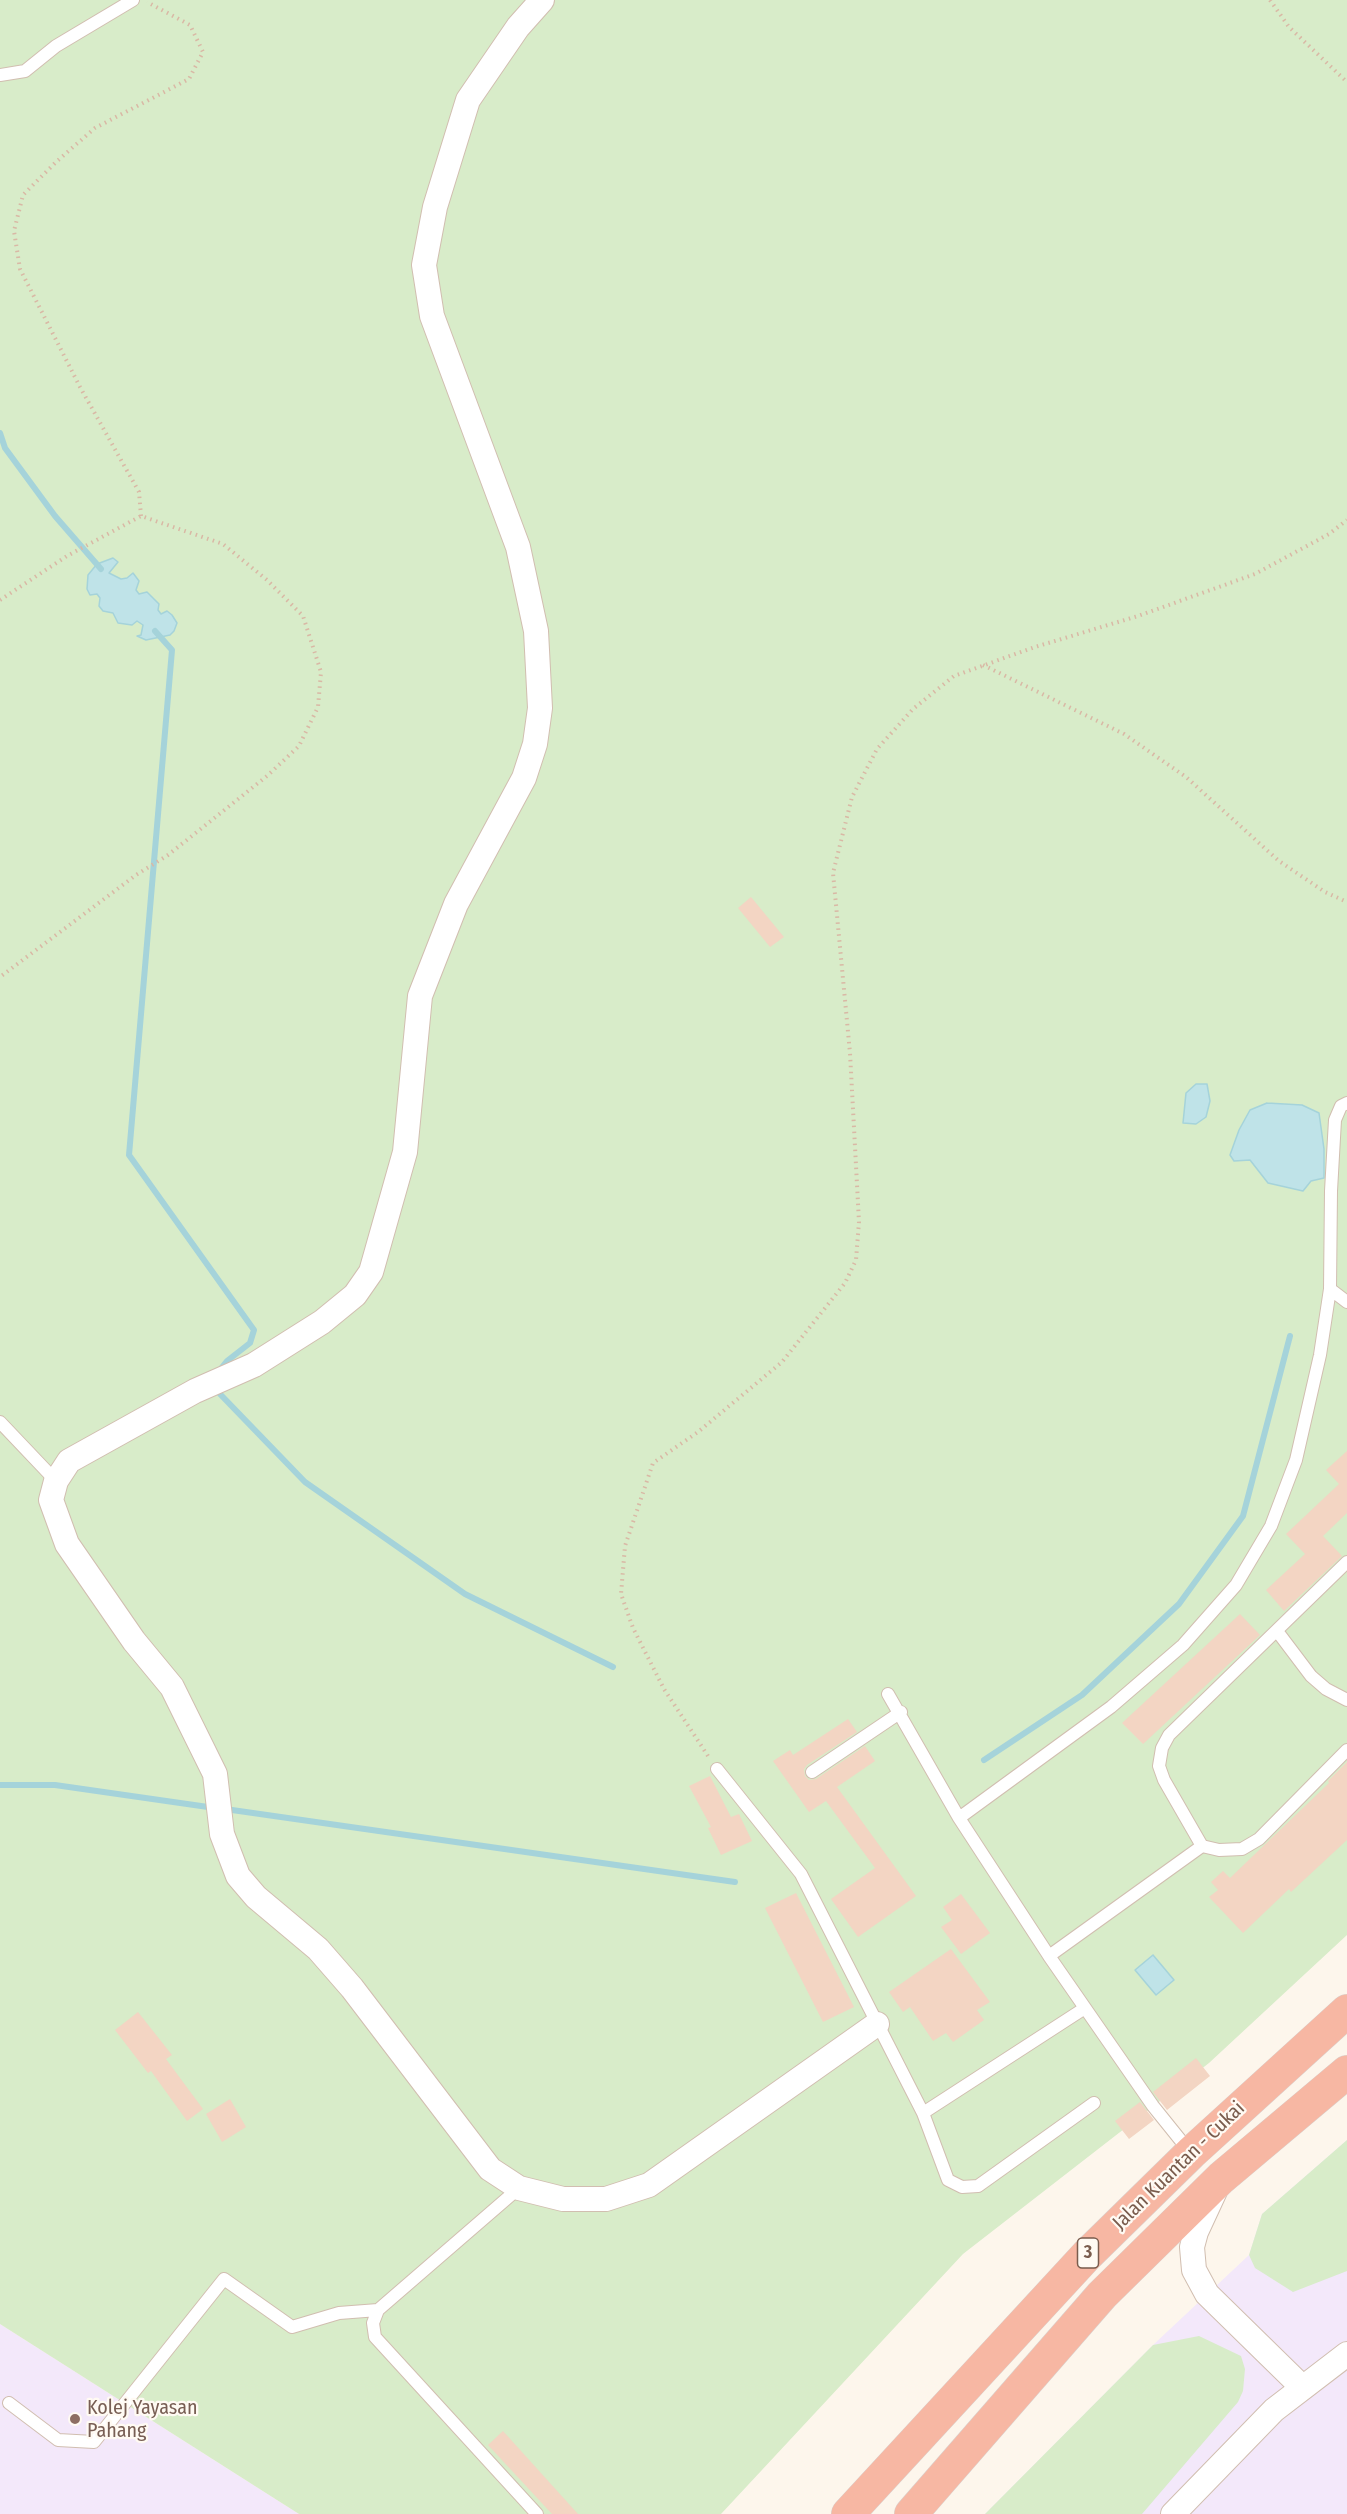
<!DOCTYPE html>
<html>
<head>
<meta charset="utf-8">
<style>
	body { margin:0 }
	canvas { display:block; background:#fdf6ec }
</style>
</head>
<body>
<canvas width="1347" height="2514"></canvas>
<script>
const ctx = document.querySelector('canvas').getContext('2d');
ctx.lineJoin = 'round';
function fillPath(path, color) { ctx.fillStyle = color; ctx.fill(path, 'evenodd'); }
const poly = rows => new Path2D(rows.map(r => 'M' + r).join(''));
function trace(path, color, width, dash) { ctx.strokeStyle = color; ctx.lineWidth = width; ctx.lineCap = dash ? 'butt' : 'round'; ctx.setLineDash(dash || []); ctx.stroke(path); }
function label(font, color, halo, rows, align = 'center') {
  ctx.font = font + ' "Fira Sans Condensed",sans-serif'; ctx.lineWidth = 4.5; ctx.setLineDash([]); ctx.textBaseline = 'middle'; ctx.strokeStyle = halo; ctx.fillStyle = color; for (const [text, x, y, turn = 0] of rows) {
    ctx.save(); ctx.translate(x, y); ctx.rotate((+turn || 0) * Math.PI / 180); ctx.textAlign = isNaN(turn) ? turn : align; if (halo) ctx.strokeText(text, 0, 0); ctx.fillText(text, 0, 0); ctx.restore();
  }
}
const education = poly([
	[1347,2140,1347,2514,985,2514,1153,2345,1249,2255,1262,2214],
	[0,2324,299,2514,0,2514]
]);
const green = poly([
	[0,0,1347,0,1347,1935,1209,2063,963,2254,721,2514,299,2514,0,2324],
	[1347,2140,1347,2271,1293,2292,1255,2268,1249,2255,1262,2214],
	[1199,2336,1241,2356,1245,2369,1243,2391,1238,2402,1142,2514,985,2514,1153,2345]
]);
const water = poly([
	[113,558,118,562,109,573,121,579,127,578,133,573,139,581,136,590,139,594,147,592,159,604,158,610,161,614,167,611,172,615,177,623,174,631,170,635,146,640,137,636,141,635,143,625,137,621,132,625,118,623,113,613,103,611,99,606,100,598,97,594,90,595,87,589,88,575,97,564,113,558],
	[1196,1084,1207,1084,1210,1101,1206,1117,1196,1124,1183,1123,1186,1093,1196,1084],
	[1267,1103,1302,1105,1319,1113,1324,1149,1324,1178,1311,1181,1303,1191,1268,1183,1250,1160,1234,1161,1230,1155,1239,1130,1250,1110,1267,1103],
	[1153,1955,1174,1980,1156,1995,1135,1970,1153,1955]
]);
const stream = poly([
	[0,433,5,448,55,516,101,569],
	[155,631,172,650,129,1155,254,1330,250,1343,227,1361,219,1371],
	[219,1386,220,1394,305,1482,465,1594,613,1667],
	[984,1760,1082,1695,1179,1604,1243,1516,1290,1336],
	[0,1785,55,1785,215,1808],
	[225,1809,735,1882]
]);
const building = poly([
	[751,897,784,937,770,947,738,908],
	[1347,1451,1347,1513,1323,1536,1342,1556,1284,1611,1266,1590,1305,1554,1286,1534,1339,1484,1326,1470],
	[1240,1614,1260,1635,1143,1744,1122,1723],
	[848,1719,857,1732,807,1765,804,1769,805,1776,809,1780,816,1779,865,1746,875,1761,837,1787,916,1896,858,1937,831,1899,875,1868,826,1801,809,1812,773,1761,790,1750,793,1755],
	[1347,1762,1347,1840,1291,1892,1289,1889,1243,1933,1209,1897,1218,1890,1211,1882,1223,1871,1230,1878,1329,1783,1328,1781],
	[710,1776,731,1817,739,1814,752,1841,721,1855,708,1828,711,1827,689,1786],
	[796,1893,854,2007,823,2022,765,1908],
	[961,1894,990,1933,961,1954,941,1927,952,1920,943,1907],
	[951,1949,990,2002,977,2010,984,2020,970,2030,953,2042,946,2033,933,2041,910,2007,903,2012,889,1992],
	[138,2012,172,2055,166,2059,203,2109,187,2121,151,2071,148,2073,115,2030],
	[1196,2058,1210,2076,1167,2110,1153,2092],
	[230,2099,246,2127,222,2142,206,2114],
	[1140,2102,1154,2120,1129,2139,1115,2121],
	[503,2431,578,2514,552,2514,488,2445]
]);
const path = poly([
	[1270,0,1289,27,1347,82],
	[141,516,139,492,80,387,20,269,14,231,23,195,56,162,95,128,189,79,203,52,190,25,147,2],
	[0,600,67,556,141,516,223,544,267,580,303,616,321,672,318,707,299,746,267,776,168,855,136,875,0,977],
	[983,665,1124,734,1186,777,1279,861,1325,892,1347,902],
	[708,1756,664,1689,633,1628,621,1594,625,1546,653,1463,698,1432,782,1362,845,1283,856,1260,859,1222,850,1053,833,873,852,797,877,749,913,709,954,676,1035,647,1138,616,1255,574,1329,534,1347,520]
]);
const lane = poly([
	[0,75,25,71,56,46,133,0],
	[1330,1289,1347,1302],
	[0,1422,56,1481],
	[1277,1631,1311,1676,1326,1689,1347,1700],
	[888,1694,959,1818,1049,1956,1153,2106,1190,2152],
	[717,1769,801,1874,923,2113,948,2180,962,2187,978,2186,1094,2103],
	[812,1772,901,1712],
	[959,1818,1111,1707,1183,1645,1236,1585,1271,1526,1296,1460,1320,1355,1330,1289,1331,1191,1335,1120,1341,1106,1347,1103],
	[1202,1846,1164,1780,1159,1766,1162,1748,1169,1735,1347,1562],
	[1049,1956,1202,1846,1219,1850,1242,1849,1259,1839,1347,1750],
	[923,2113,1085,2008],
	[519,2188,378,2310,373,2323,375,2337,537,2514],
	[9,2403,58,2440,94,2442,224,2279,292,2327,339,2313,378,2310]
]);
const street = poly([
	[542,0,518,27,468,100,435,207,424,265,432,316,518,547,536,631,540,708,535,744,524,778,456,904,420,996,405,1152,371,1272,355,1295,322,1322,254,1365,195,1391,69,1461,56,1481,51,1500,67,1544,134,1641,172,1687,215,1774,222,1834,238,1876,256,1897,318,1949,352,1988,490,2169,519,2188,563,2199,606,2199,649,2185,877,2024],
	[1215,2191,1196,2232,1192,2247,1194,2270,1207,2294,1302,2387],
	[1173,2514,1274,2410,1347,2354]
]);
const highway = poly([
	[848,2514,1087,2255,1191,2153,1347,2011],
	[911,2514,1102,2295,1221,2178,1347,2072]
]);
const markers = [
	[75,2419,6,"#8d6e63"]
];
const shields = [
	[1088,2253,21]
];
const shieldNames = [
	["3",1088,2253]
];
const streetNames = [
	["Jalan Kuantan - Cukai",1179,2166,-44]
];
const educationNames = [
	["Kolej Yayasan",87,2408],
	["Pahang",87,2431]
];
fillPath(education, '#f3e8fa');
fillPath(green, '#d8ecc9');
fillPath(water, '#bfe3e8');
trace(water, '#a5d3da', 1.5);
trace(stream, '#a5d3da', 6);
fillPath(building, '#f3d5c3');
trace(lane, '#d1beb0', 14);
trace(street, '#d1beb0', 26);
trace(highway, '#dad1cd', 34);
trace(path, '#d9b8a5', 4, [1.5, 4.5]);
trace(lane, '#fff', 12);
trace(street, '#fff', 24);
trace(highway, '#f7b7a3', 33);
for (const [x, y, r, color] of markers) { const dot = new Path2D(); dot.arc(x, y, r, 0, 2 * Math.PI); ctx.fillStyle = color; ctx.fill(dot); trace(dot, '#fffaf3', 2); }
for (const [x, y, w] of shields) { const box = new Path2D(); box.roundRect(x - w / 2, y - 15, w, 30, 4.5); ctx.fillStyle = '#fffaf3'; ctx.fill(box); trace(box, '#7a5c4d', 1.5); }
label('bold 18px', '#7a5c4d', null, shieldNames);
label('20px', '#7a5c4d', '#fffaf3', streetNames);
label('20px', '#785e54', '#fffaf3', educationNames, 'left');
</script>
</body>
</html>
